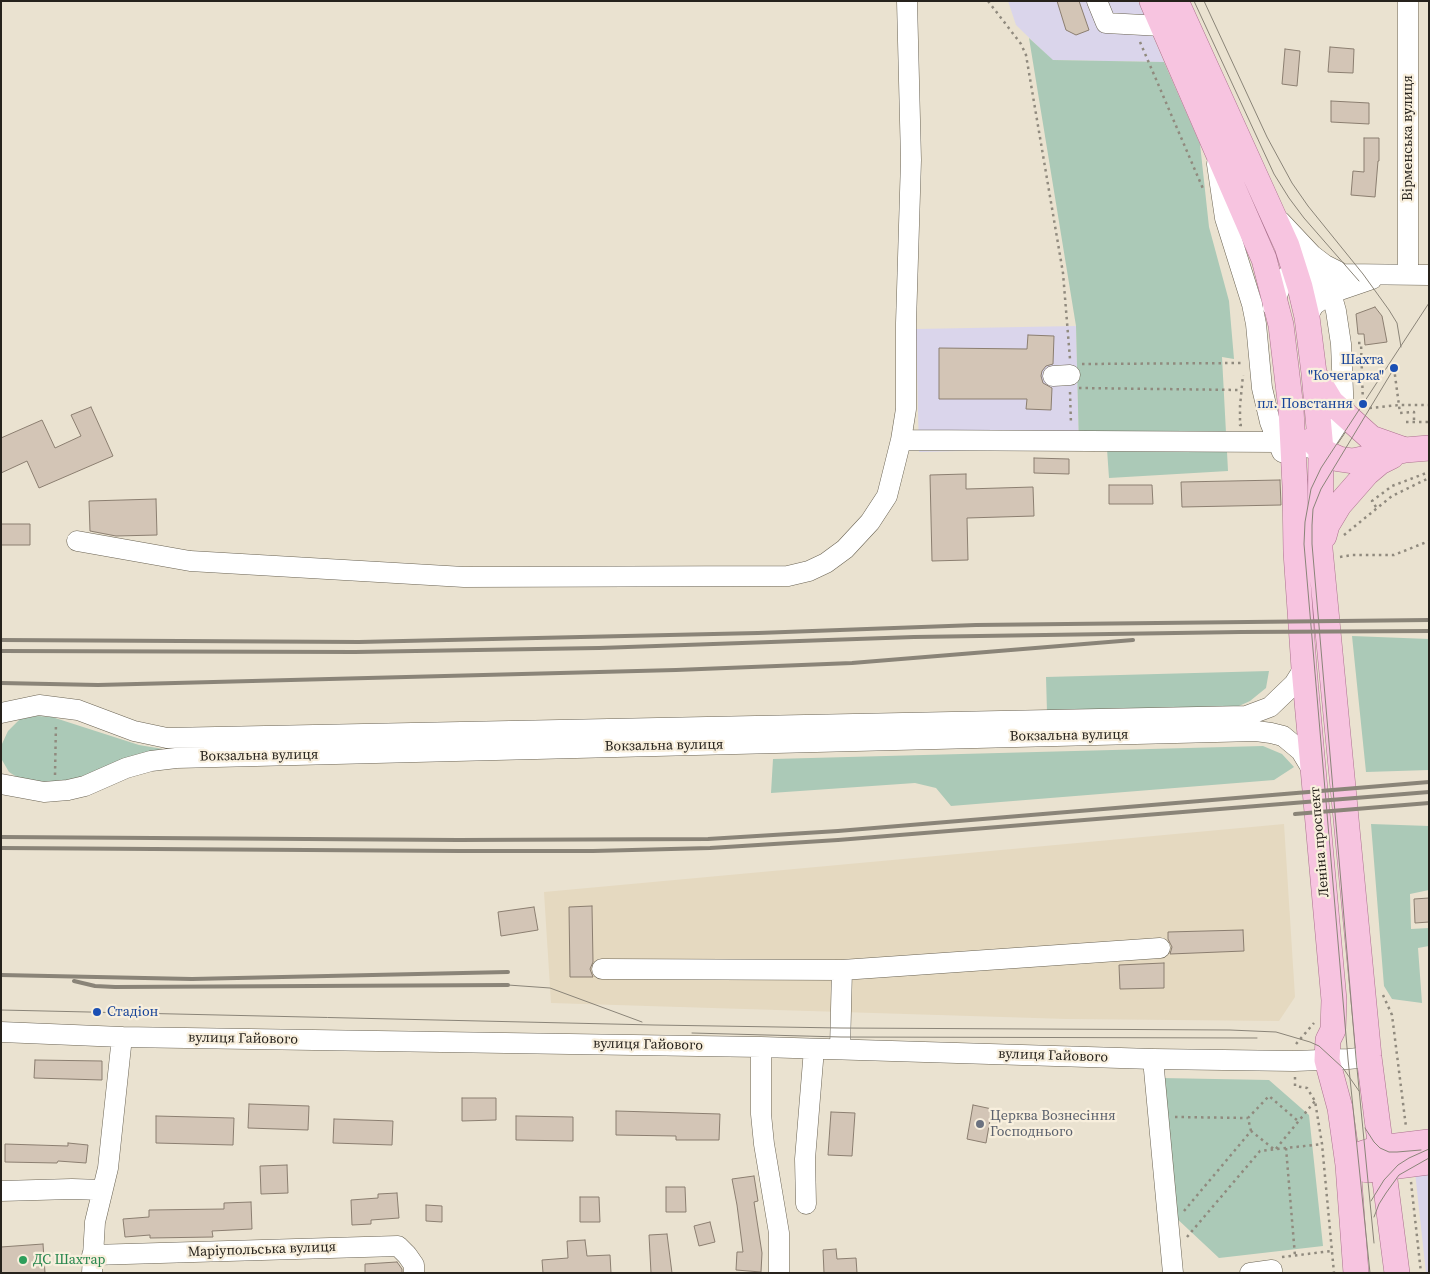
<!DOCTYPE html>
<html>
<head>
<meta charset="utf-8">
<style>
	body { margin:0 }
	#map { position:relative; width:1430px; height:1274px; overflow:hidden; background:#eae2d0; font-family:"Source Serif 4",serif }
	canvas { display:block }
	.frame { position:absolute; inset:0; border:2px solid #26221c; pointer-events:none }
</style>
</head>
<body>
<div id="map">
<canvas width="1430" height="1274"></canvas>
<div class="frame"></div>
</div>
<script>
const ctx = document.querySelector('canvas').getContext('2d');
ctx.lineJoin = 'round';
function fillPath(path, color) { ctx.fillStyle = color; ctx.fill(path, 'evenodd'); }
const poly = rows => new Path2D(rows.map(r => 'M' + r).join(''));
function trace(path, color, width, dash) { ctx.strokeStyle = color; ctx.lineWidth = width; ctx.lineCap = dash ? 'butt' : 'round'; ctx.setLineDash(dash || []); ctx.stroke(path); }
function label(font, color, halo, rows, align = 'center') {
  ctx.font = font + ' "Source Serif 4",serif'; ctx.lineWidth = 4.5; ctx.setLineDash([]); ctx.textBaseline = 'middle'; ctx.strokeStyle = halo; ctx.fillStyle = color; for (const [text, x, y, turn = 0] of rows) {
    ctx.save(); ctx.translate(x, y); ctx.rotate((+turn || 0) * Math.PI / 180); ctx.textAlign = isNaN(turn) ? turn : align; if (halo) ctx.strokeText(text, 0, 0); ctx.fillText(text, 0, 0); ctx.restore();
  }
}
const commercial = poly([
	[1008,1,1138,1,1164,62,1052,60,1016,25],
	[1076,326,1079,448,919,452,916,329],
	[1429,1171,1429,1273,1426,1273,1415,1172]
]);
const built = poly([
	[1284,824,1295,997,1279,1021,1067,1019,551,1003,544,892]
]);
const green = poly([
	[1029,38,1053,60,1164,62,1200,144,1209,227,1229,301,1234,359,1222,357,1228,471,1109,478,1107,449,1079,448,1076,326],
	[1352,636,1429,639,1429,770,1366,772],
	[1269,671,1266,688,1250,701,1228,711,1047,712,1046,677],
	[37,716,52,717,139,745,163,749,141,755,65,783,26,783,9,772,2,760,1,746,8,731,20,719],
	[1263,746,1282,754,1294,767,1274,780,951,806,936,788,915,783,771,793,773,759],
	[1371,824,1429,826,1429,890,1410,894,1411,929,1429,928,1429,946,1418,948,1422,1003,1392,999,1384,986],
	[1161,1078,1269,1080,1309,1115,1323,1246,1219,1258,1173,1215]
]);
const building = poly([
	[1057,1,1079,1,1089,30,1076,35,1066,30,1057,1],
	[1330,47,1354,49,1353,73,1328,72,1330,47],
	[1285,49,1300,51,1297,86,1282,84,1285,49],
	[1331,101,1369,103,1369,124,1331,122,1331,101],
	[1364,138,1379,138,1379,161,1378,161,1375,197,1351,195,1353,171,1364,172,1364,138],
	[1375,307,1382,316,1387,342,1365,345,1364,334,1358,334,1356,314,1375,307],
	[1028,335,1054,336,1053,364,1046,366,1042,371,1041,376,1043,383,1052,388,1051,410,1026,409,1027,399,939,399,939,348,1027,349,1028,335],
	[91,407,113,456,39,488,27,461,1,473,1,438,42,420,55,448,81,436,71,415,91,407],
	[1034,458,1069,459,1069,474,1034,473,1034,458],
	[966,474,966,489,1033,487,1034,516,967,518,968,560,932,561,930,475,966,474],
	[1280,480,1281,505,1182,507,1181,482,1280,480],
	[1109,485,1152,485,1153,504,1109,504,1109,485],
	[156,499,157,535,116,536,90,531,89,501,156,499],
	[1,524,30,524,30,545,1,545,1,524],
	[1429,898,1429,922,1415,923,1414,899,1429,898],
	[592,906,593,962,590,969,593,977,570,977,569,907,592,906],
	[534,907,538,930,501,936,498,912,534,907],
	[1243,930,1244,951,1170,954,1172,947,1168,939,1168,932,1243,930],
	[1164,963,1164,988,1120,989,1119,965,1164,963],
	[35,1060,102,1061,102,1080,34,1078,35,1060],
	[462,1098,496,1098,496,1120,462,1121,462,1098],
	[249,1104,309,1106,308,1130,248,1128,249,1104],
	[973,1105,992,1109,986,1143,967,1139,973,1105],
	[616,1111,720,1114,719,1140,676,1140,676,1136,616,1135,616,1111],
	[831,1112,855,1113,852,1156,828,1155,831,1112],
	[156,1116,234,1118,233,1145,156,1143,156,1116],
	[516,1116,573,1117,573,1141,516,1140,516,1116],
	[334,1119,393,1121,392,1145,333,1143,334,1119],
	[68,1143,88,1145,86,1163,58,1161,57,1163,5,1162,5,1144,68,1146,68,1143],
	[287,1165,288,1193,261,1194,260,1166,287,1165],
	[754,1176,758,1201,754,1202,762,1253,761,1272,736,1270,737,1252,743,1252,737,1205,732,1179,754,1176],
	[666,1187,685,1187,686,1212,666,1212,666,1187],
	[397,1193,399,1218,371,1220,371,1224,352,1225,351,1200,378,1198,378,1194,397,1193],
	[580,1197,599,1197,600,1222,580,1222,580,1197],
	[251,1202,252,1229,212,1231,213,1237,150,1238,150,1235,125,1237,123,1219,149,1217,149,1210,224,1209,224,1203,251,1202],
	[426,1205,442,1206,442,1222,426,1221,426,1205],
	[710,1222,715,1242,699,1246,694,1226,710,1222],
	[667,1234,672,1273,651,1273,649,1235,667,1234],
	[585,1240,587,1256,610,1255,611,1273,543,1273,542,1260,568,1258,567,1241,585,1240],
	[43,1244,45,1273,1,1273,1,1247,43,1244],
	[836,1249,837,1259,856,1258,857,1273,824,1273,823,1250,836,1249],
	[397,1262,402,1269,402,1273,365,1273,365,1264,397,1262]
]);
const path = poly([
	[988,1,1021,44,1026,55,1063,273,1070,359],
	[1140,42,1204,191],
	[1358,343,1361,343,1363,404,1370,408,1399,405,1429,405],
	[1082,364,1244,363],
	[1394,368,1400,413,1414,412,1414,422],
	[1079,388,1241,390],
	[1070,392,1071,424],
	[1406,422,1429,422],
	[1242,425,1240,425,1240,406,1243,375],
	[1376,507,1372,501,1392,486,1429,472],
	[1344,535,1392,496,1429,478],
	[1340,557,1352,555,1394,555,1429,541],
	[55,775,56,723],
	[1383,995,1392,1015,1406,1127],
	[1296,1044,1314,1023],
	[1295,1077,1295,1086,1307,1088,1315,1101,1322,1144,1334,1273],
	[1175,1117,1248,1118],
	[1251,1131,1248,1118,1269,1096,1298,1121],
	[1286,1148,1295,1256],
	[1411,1182,1421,1273],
	[1184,1211,1251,1131,1275,1150,1315,1101],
	[1187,1237,1260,1151,1322,1144],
	[1282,1257,1332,1251]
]);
const minor = poly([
	[1097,1,1106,23,1162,26],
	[1217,164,1225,218,1252,304,1256,324,1262,388,1270,422,1282,452],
	[1280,221,1312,255,1325,265,1339,272],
	[1408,274,1408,1],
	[1273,307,1282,282,1287,276,1295,270,1343,274,1429,275],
	[1307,317,1314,305,1331,293,1372,279],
	[1053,376,1070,375],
	[901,440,1278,442,1321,450,1344,416,1341,344,1336,311,1331,293,1326,288,1295,270],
	[77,541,190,561,464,577,788,576,809,571,826,563,845,549,870,522,887,496,901,440,906,409,906,323,911,160,907,1],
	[1,713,39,705,78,710,134,731,167,738,1246,716,1270,707,1294,684,1304,668],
	[1,784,44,792,68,790,85,786,126,768,151,761,176,758,1256,731,1271,733,1283,736,1301,751,1313,771],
	[602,969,842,970,1160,948],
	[1,1032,122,1037,761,1047,1153,1059,1294,1061,1348,1059,1369,1057],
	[761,1047,761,1114,764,1144,779,1233,779,1273],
	[840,1049,842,970],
	[1153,1059,1173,1273],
	[1,1191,72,1189,102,1190],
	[806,1204,805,1159,814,1049],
	[92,1255,398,1246,407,1255,414,1265,414,1273],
	[92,1273,95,1222,108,1168,122,1037],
	[1250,1273,1272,1270,1272,1273]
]);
const major = poly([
	[1152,1,1264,259,1281,325,1291,409,1295,486,1296,552,1304,668,1334,1000,1333,1030,1328,1040,1327,1060,1340,1108,1348,1165,1356,1273],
	[1176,1,1287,246,1300,287,1307,317,1314,373,1321,450,1320,549,1369,1057,1397,1273],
	[1316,377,1331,402,1371,438,1405,450],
	[1312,440,1321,450,1330,455,1339,459,1353,461,1405,450,1429,448],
	[1324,536,1327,525,1339,505,1367,473,1380,462,1392,456],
	[1364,1153,1380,1148,1429,1142],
	[1367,1170,1429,1162]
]);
const tram = poly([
	[1194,1,1274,174,1289,198,1304,218,1359,281],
	[1204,1,1267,137,1292,183,1308,206,1363,274,1389,310,1397,323,1401,347],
	[508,985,550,988,642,1022],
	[1,1010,654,1025,841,1028,1230,1030,1276,1032,1310,1042,1319,1046,1343,1068,1359,1091],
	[692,1033,841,1037,1257,1038],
	[1365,1128,1374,1142,1380,1148,1389,1152,1397,1152,1421,1150],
	[1371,1201,1384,1180,1398,1165,1409,1158,1429,1149],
	[1374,1217,1379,1204,1386,1193,1399,1175,1429,1158],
	[1374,1243,1356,1058,1312,544,1312,525,1313,509,1321,489,1393,370],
	[1370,1273,1348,1059,1304,544,1305,522,1311,489,1321,468,1429,303]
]);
const rail = poly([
	[1,640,359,642,758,633,976,625,1429,620],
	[1,651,355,652,599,648,914,637,1241,632,1429,631],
	[1,683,98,685,676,670,852,663,1133,640],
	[1295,814,1429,803],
	[1,837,458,840,708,839,838,831,1429,782],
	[1,848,459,851,593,851,710,848,838,840,1429,792],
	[1,975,192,979,508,972],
	[74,981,95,986,115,987,508,985]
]);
const markers = [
	[1394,368,5,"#1a4fb4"],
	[1363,404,5,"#1a4fb4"],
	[97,1012,5,"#1a4fb4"],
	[980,1124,5,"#6b7280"],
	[23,1260,5,"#2e9e5b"]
];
const streetNames = [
	["Вірменська вулиця",1408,138,-90],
	["Вокзальна вулиця",1069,736,-1],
	["Вокзальна вулиця",664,746,-1],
	["Вокзальна вулиця",259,756,-1],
	["Леніна проспект",1320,842,-95],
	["вулиця Гайового",243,1039,1],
	["вулиця Гайового",648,1045,1],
	["вулиця Гайового",1053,1056,2],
	["Маріупольська вулиця",262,1250,-2]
];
const transitNames = [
	["Шахта",1384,360],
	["\"Кочегарка\"",1384,376],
	["пл. Повстання",1353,404],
	["Стадіон",107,1012,"left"]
];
const worshipNames = [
	["Церква Вознесіння",990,1116],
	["Господнього",990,1132]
];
const leisureNames = [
	["ДС Шахтар",33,1260]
];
fillPath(commercial, '#dad5eb');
fillPath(built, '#e5d9c0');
fillPath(green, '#abc9b7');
fillPath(building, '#d3c5b6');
trace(building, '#8b7e70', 1);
trace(minor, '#6a6353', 21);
trace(major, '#ab728e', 26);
trace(path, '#908a7e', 2.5, [2.5, 4]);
trace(minor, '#fff', 20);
trace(major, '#f7c4e0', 25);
trace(tram, '#8a8478', 1);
trace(rail, '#8a8478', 4);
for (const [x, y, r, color] of markers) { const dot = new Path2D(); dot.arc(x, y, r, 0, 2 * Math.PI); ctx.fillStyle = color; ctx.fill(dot); trace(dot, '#f8efdd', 2); }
label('14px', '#26221c', '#f8efdd', streetNames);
label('14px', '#164399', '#f8efdd', transitNames, 'right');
label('14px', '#5b616d', '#f8efdd', worshipNames, 'left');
label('14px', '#27864d', '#f8efdd', leisureNames, 'left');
</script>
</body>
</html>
